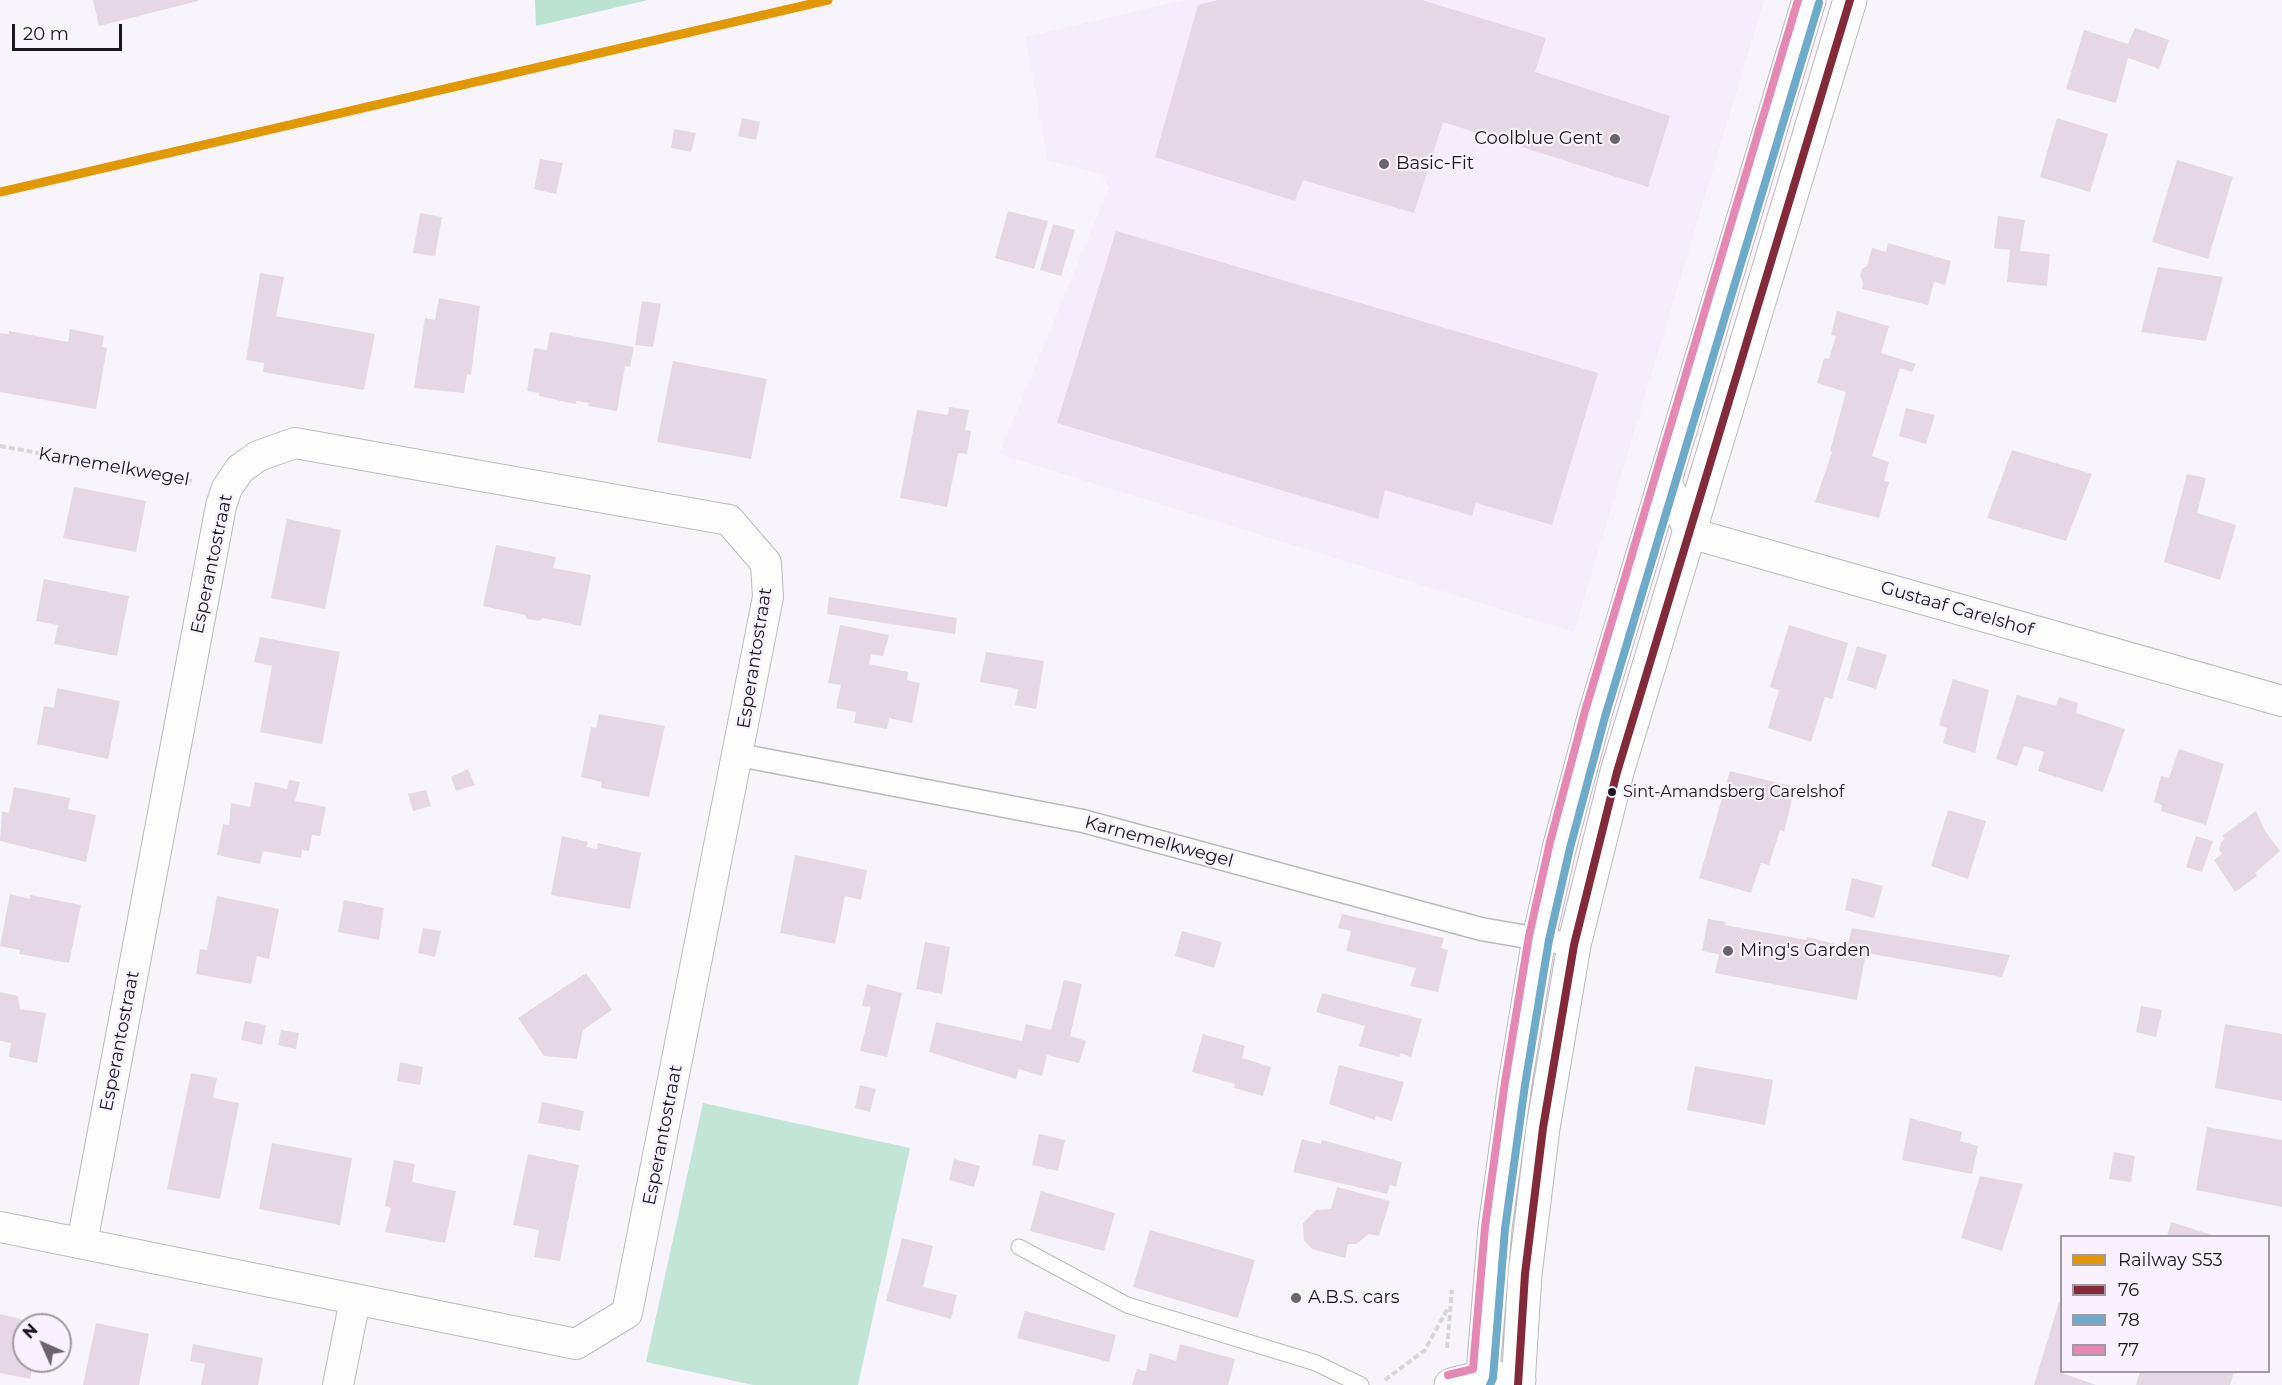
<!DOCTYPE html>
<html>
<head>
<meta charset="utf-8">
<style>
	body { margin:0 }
	#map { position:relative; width:2282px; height:1385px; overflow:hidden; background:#f8f4fb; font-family:Montserrat,sans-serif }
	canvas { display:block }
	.legend { position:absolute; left:2060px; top:1235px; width:210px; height:138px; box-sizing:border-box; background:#f9f1fe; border:2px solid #a199a5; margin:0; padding:8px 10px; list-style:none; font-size:18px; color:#1c1520 }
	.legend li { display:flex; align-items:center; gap:12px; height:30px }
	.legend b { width:30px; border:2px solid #a199a5 }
	.north { position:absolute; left:12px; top:1313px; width:60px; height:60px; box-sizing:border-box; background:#f9f1fe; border:2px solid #a199a5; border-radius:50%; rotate:315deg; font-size:16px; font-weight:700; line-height:24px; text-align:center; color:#1c1520 }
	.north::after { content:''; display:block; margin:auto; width:21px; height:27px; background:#69636d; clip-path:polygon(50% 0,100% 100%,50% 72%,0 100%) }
	.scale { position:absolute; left:12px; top:24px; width:110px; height:27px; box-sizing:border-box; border:3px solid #1c1520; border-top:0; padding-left:8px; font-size:18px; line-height:21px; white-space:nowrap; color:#1c1520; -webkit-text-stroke:4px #f9f1fe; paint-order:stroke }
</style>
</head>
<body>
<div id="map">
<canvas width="2282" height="1385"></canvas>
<ul class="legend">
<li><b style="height:8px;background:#e19803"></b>Railway S53</li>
<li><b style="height:8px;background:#822a3a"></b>76</li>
<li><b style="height:8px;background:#6eabca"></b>78</li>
<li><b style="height:8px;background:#e688b4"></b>77</li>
</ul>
<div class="north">N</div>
<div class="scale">20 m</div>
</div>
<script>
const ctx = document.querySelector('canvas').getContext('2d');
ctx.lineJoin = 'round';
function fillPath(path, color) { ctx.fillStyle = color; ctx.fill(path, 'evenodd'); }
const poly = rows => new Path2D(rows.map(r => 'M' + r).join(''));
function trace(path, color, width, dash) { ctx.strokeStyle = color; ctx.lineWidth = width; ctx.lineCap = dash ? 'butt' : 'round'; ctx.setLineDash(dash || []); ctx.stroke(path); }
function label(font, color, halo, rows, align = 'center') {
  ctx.font = font + ' Montserrat,sans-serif'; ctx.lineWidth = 4.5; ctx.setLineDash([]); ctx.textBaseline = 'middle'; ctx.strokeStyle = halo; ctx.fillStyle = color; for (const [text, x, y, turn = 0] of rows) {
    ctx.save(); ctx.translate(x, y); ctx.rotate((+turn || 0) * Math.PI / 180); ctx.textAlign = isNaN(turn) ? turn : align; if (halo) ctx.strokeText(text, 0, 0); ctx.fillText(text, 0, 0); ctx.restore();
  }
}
const built = poly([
	[1184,0,1764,0,1574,632,999,454,1109,188,1101,174,1047,160,1026,37]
]);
const green = poly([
	[703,1103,910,1148,858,1385,753,1385,646,1362]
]);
const forest = poly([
	[535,0,648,0,536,26]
]);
const building = poly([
	[93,0,198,0,198,1,99,26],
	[1218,0,1422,0,1546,38,1535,72,1670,116,1648,187,1443,122,1414,213,1303,180,1295,201,1155,157,1198,5],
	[2135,28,2169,40,2159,69,2128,58,2116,103,2066,89,2084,30,2128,44],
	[742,118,760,122,756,140,738,136],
	[2057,118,2108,134,2090,192,2040,177],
	[674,129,696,133,691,152,671,148],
	[540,159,563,163,556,194,534,189],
	[2177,160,2233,177,2208,259,2152,242],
	[1008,211,1048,221,1034,269,995,258],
	[420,213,442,217,435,256,413,253],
	[1998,216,2025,220,2020,251,2050,254,2047,286,2007,282,2010,250,1994,248],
	[1053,224,1075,230,1061,276,1040,270],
	[1116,231,1598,373,1552,525,1476,503,1472,516,1385,490,1378,519,1057,423],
	[1888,243,1951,261,1945,285,1934,282,1928,305,1862,289,1863,283,1860,276,1862,269,1867,266,1872,248,1886,252],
	[2158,267,2223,277,2206,341,2141,332],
	[260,273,284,277,276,316,375,334,364,390,263,372,264,363,246,360],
	[439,298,480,306,471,375,467,374,464,393,414,388,425,318,435,320],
	[642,301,661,304,653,347,635,345],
	[1837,311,1889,326,1881,353,1916,364,1912,372,1900,368,1872,456,1889,462,1884,481,1889,482,1879,518,1815,502,1832,452,1830,451,1846,392,1817,383,1824,358,1829,359,1836,336,1831,335],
	[70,329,104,336,102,347,107,348,96,409,0,392,0,333,9,334,9,331,68,342],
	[550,332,634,347,630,367,625,366,617,411,588,406,589,403,577,401,575,404,539,396,539,393,527,391,534,348,547,350],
	[673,361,767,379,751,459,657,442],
	[949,407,969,410,965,430,971,431,967,454,958,453,947,507,900,498,917,410,948,415],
	[1906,408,1935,415,1926,444,1899,436],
	[2012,450,2092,474,2066,541,1987,518],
	[2187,474,2206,478,2197,513,2236,525,2220,580,2164,562],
	[74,487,146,501,136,552,63,538],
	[287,519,341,530,325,609,271,598],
	[496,545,556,557,553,568,591,575,581,626,543,618,539,621,527,619,525,615,483,606],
	[44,579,129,596,117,656,54,644,58,625,36,621],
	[829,597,957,618,955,634,827,614],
	[840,625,889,635,883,656,871,654,869,664,908,672,907,680,920,683,912,723,889,718,887,729,854,723,856,712,836,708,841,685,828,683],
	[1789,625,1848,643,1832,699,1825,697,1811,742,1768,728,1779,690,1770,687],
	[260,637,340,652,322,744,260,732,272,666,254,662],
	[1857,646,1887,655,1876,689,1847,680],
	[986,652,1044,661,1036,709,1015,705,1018,689,980,682],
	[1953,679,1989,690,1975,753,1943,743,1947,728,1939,725],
	[57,688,120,701,108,759,37,744,44,706,54,708],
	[2017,695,2056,706,2059,697,2078,703,2076,713,2125,729,2103,792,2038,771,2044,752,2024,746,2017,766,1996,759],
	[599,714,665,726,649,797,601,788,602,782,581,777,591,727,596,728],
	[2179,749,2224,764,2206,825,2161,811,2162,805,2154,802,2161,776,2169,778],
	[468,769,475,785,456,791,451,777],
	[1730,771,1795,787,1784,832,1780,830,1769,865,1761,863,1751,893,1699,878],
	[289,780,300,782,295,801,326,807,320,836,312,835,309,851,302,850,301,858,263,851,260,864,217,855,223,824,229,825,231,803,250,807,255,782,287,789],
	[14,787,70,798,68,809,96,815,86,862,0,841,2,811,9,813],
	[426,790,431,806,413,811,408,794],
	[1948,810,1986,821,1968,879,1931,866],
	[2256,811,2265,831,2280,851,2255,873,2257,876,2235,892,2214,860,2222,854,2219,850,2221,842,2225,839,2222,836],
	[562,836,588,842,586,847,597,849,598,843,641,853,630,909,551,895],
	[2196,836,2213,841,2202,872,2186,867],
	[795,855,867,870,861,900,845,896,835,944,780,933],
	[1852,878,1883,886,1874,918,1845,910],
	[10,894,30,899,30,895,81,905,69,963,19,954,20,950,0,946],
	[217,896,279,909,269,959,257,956,251,984,196,974,200,949,207,950],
	[344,900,384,908,379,940,338,932],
	[1342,914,1444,938,1441,948,1448,950,1438,992,1410,986,1416,968,1346,951,1351,931,1338,928],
	[1708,919,1726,922,1725,925,1806,940,1807,937,1847,947,1852,928,2010,955,2002,977,1866,953,1857,1000,1715,973,1719,954,1702,951],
	[423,928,441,931,435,957,418,953],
	[1182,931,1222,942,1214,968,1175,956],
	[925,942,950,947,942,994,916,989],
	[586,973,612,1010,583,1030,577,1059,544,1056,518,1018],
	[1064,980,1082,984,1070,1036,1086,1041,1079,1063,1047,1055,1042,1076,1019,1069,1016,1079,929,1052,936,1022,1022,1041,1026,1024,1051,1030],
	[867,984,902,993,887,1057,860,1051,871,1007,862,1006],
	[0,992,18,996,20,1009,46,1013,37,1063,9,1057,11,1043,0,1041],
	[1322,993,1422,1019,1411,1057,1401,1053,1399,1057,1359,1046,1365,1026,1316,1012],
	[2141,1006,2162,1010,2156,1037,2136,1032],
	[245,1021,266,1025,262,1045,241,1040],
	[2225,1024,2282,1034,2282,1101,2215,1088],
	[281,1030,299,1033,296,1049,278,1045],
	[1203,1034,1245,1046,1242,1058,1271,1067,1263,1096,1234,1088,1235,1084,1192,1072],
	[400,1062,423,1067,420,1085,397,1081],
	[1339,1065,1404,1082,1392,1121,1376,1116,1375,1120,1329,1104],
	[1695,1066,1773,1080,1765,1125,1687,1110],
	[191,1073,217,1078,213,1098,239,1103,220,1199,167,1189],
	[860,1085,876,1089,870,1112,855,1108],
	[542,1102,584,1111,580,1131,538,1123],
	[1910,1118,1962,1132,1960,1141,1978,1146,1972,1174,1902,1160],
	[2207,1127,2282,1140,2282,1207,2196,1190],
	[1039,1134,1065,1140,1058,1171,1032,1165],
	[1302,1139,1321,1144,1322,1140,1402,1162,1396,1187,1390,1185,1387,1194,1293,1172],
	[272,1143,352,1158,340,1225,259,1209],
	[2114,1152,2135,1156,2131,1182,2109,1179],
	[528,1154,579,1165,560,1261,534,1257,539,1230,513,1225],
	[954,1159,980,1166,974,1187,949,1180],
	[394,1160,415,1164,412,1182,456,1191,445,1243,385,1232,391,1208,385,1206],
	[1980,1176,2023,1184,2002,1251,1961,1238],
	[1337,1187,1390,1201,1379,1236,1369,1234,1356,1244,1348,1244,1345,1258,1312,1249,1304,1240,1303,1223,1316,1210,1331,1209],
	[1041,1191,1115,1213,1104,1251,1030,1231],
	[2171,1222,2215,1236,2167,1236],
	[1150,1230,1255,1260,1238,1318,1133,1287],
	[902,1238,933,1246,923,1287,957,1295,951,1319,886,1301],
	[2059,1302,2061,1303,2062,1373,2096,1385,2034,1385],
	[1025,1311,1116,1335,1109,1362,1017,1338],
	[0,1314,40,1324,24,1325,24,1361,34,1361,30,1379,0,1373],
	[96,1323,149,1334,139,1385,83,1385],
	[193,1344,263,1358,258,1385,201,1385,205,1364,190,1361],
	[1180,1344,1235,1359,1228,1385,1132,1385,1137,1369,1146,1371,1150,1353,1176,1361],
	[2140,1372,2234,1372,2230,1385,2136,1385]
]);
const path = poly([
	[0,446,194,481],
	[1447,1348,1452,1290],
	[1385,1380,1425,1350,1448,1308]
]);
const service = poly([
	[1019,1247,1127,1305,1316,1363,1361,1385]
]);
const pedestrian = poly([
	[739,755,1083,821,1481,929,1574,945]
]);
const minor = poly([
	[1665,479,1690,533,2282,701],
	[0,1227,576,1344,627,1313,768,597,766,563,729,520,295,443,258,456,240,469,227,488,221,506,82,1243],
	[338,1385,355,1300]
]);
const secondary = poly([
	[1451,1385,1483,1377,1519,1380]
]);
const primary = poly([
	[1482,1385,1495,1228,1515,1083,1539,938,1560,845,1595,714,1809,0],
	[1518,1385,1525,1274,1543,1128,1574,945,1617,772,1850,0]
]);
const bus1 = poly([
	[1518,1385,1525,1274,1543,1128,1574,945,1617,772,1850,0]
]);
const bus2 = poly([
	[1490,1385,1493,1378,1505,1229,1525,1085,1549,940,1570,848,1605,717,1819,3]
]);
const bus3 = poly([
	[1448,1375,1473,1369,1485,1227,1505,1082,1529,936,1550,842,1585,711,1798,0]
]);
const rail1 = poly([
	[0,192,828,0]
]);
const markers = [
	[1615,139,6,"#69636d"],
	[1384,164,6,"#69636d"],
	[1612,792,5,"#1c1520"],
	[1728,951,6,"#69636d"],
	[1296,1298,6,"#69636d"]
];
const busNames = [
	["Sint-Amandsberg Carelshof",1623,792]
];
const poiNames = [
	["Coolblue Gent",1603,139,"right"],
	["Basic-Fit",1396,164],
	["Ming's Garden",1740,951],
	["A.B.S. cars",1308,1298]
];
const streetNames = [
	["Karnemelkwegel",114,467,10],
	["Esperantostraat",212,564,-78],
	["Gustaaf Carelshof",1957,609,16],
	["Esperantostraat",755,658,-81],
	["Karnemelkwegel",1159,842,15],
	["Esperantostraat",120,1041,-79],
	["Esperantostraat",663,1135,-79]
];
fillPath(built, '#f5ecfc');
fillPath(green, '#c3e5d8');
fillPath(forest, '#bbe2d3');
fillPath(building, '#e5d8e4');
trace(service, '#bdb8c0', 17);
trace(pedestrian, '#bdb8c0', 25);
trace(minor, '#bdb8c0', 32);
trace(secondary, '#bdb8c0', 35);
trace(primary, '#bdb8c0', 35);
trace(path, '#d7d5d7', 4, [6, 3]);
trace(service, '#fefdfe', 15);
trace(pedestrian, '#fefdfe', 22);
trace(minor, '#fefdfe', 30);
trace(secondary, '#fefdfe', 33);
trace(primary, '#fefdfe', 33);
trace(bus1, '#822a3a', 8);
trace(bus2, '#6eabca', 8);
trace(bus3, '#e688b4', 8);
trace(rail1, '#e19803', 9);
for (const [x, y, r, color] of markers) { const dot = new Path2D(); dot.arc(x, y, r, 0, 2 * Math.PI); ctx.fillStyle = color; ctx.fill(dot); trace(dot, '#f9f1fe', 2); }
label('16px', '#1c1520', '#f9f1fe', busNames, 'left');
label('18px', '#1c1520', '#f9f1fe', poiNames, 'left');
label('18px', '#1c1520', '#f9f1fe', streetNames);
</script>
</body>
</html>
